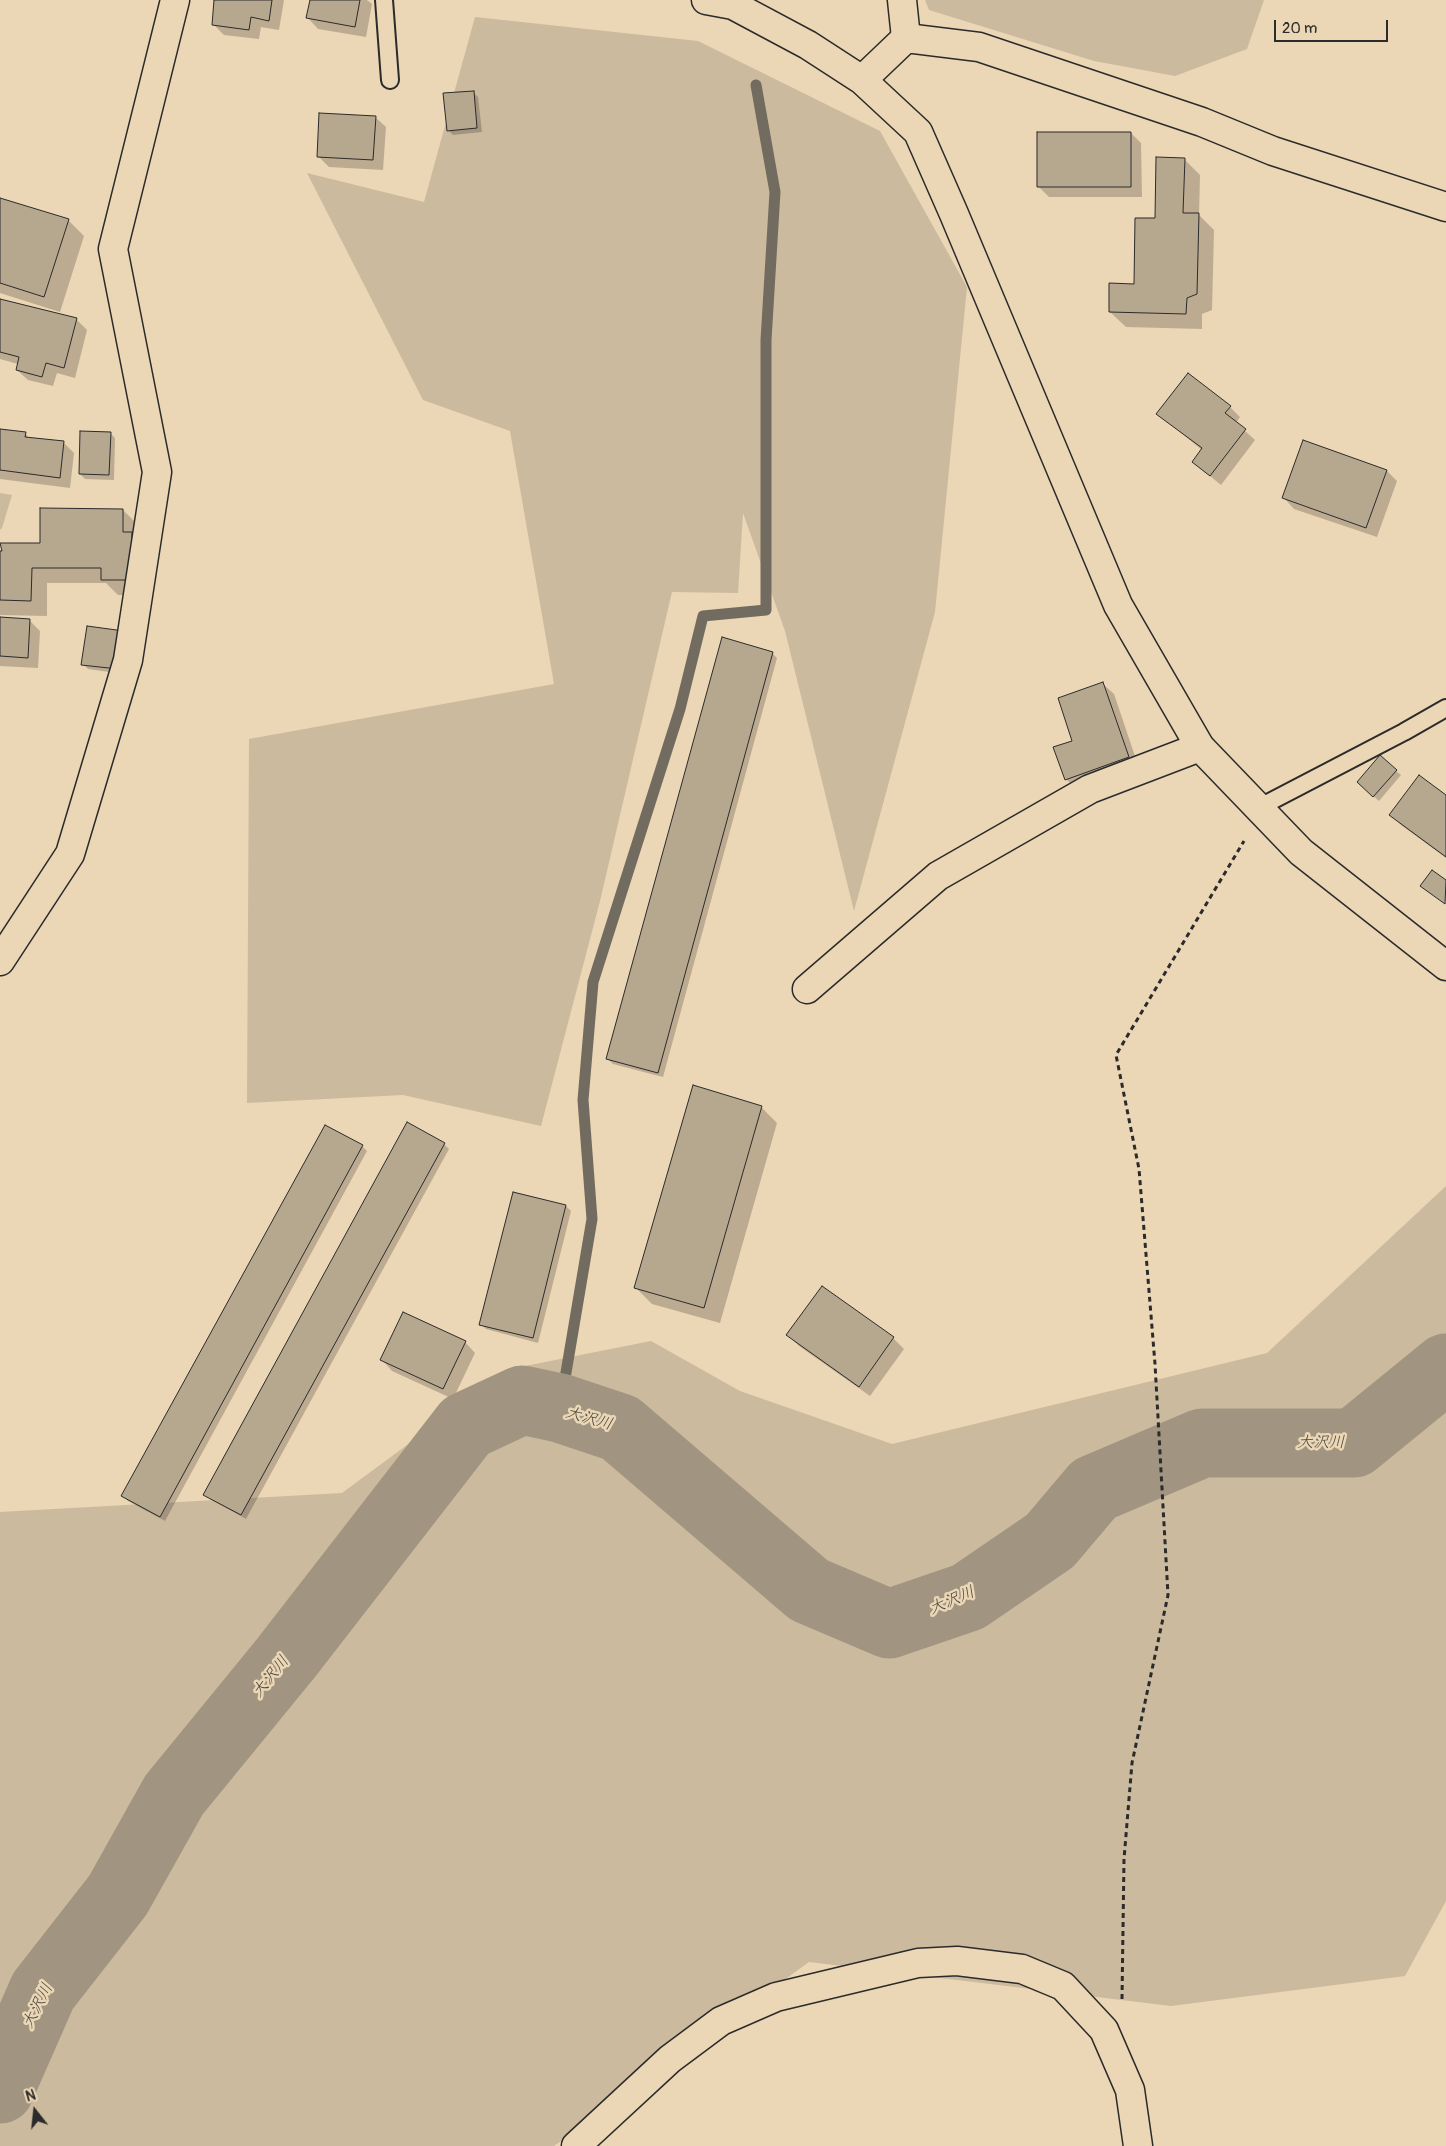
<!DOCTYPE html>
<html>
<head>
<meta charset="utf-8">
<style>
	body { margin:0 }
	#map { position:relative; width:1446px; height:2146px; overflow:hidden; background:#ebd6b5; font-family:Pangolin,sans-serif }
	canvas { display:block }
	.north { position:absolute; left:10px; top:2086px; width:50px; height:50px; -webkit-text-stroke:4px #ebd6b5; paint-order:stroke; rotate:344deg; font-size:14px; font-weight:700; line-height:20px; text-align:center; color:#2b2b2b }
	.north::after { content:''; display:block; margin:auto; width:18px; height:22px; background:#2b2b2b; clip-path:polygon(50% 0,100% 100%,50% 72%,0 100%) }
	.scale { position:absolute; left:1274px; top:20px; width:114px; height:22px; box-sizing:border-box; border:2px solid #2b2b2b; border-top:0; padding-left:6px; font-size:15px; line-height:18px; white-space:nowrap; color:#2b2b2b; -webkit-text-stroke:4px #ebd6b5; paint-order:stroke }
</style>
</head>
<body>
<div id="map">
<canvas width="1446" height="2146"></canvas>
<div class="north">N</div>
<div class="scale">20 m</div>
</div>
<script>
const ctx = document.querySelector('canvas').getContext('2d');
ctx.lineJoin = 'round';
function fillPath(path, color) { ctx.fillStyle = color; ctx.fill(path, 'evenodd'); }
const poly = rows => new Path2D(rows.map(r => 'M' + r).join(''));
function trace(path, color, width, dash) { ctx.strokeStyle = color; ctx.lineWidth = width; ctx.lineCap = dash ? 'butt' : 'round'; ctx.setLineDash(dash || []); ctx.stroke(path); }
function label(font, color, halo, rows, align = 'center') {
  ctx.font = font + ' Pangolin,"Klee One",sans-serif'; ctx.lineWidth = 5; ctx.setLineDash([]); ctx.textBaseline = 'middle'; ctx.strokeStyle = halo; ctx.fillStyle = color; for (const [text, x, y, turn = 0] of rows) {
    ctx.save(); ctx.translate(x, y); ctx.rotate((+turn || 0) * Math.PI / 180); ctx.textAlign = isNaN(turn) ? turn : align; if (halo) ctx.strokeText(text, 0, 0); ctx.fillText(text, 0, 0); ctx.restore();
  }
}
const green = poly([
	[925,0,1264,0,1247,49,1175,76,1094,61,929,10],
	[475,17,698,41,880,131,967,287,935,612,854,911,785,631,743,513,738,593,672,592,600,901,541,1126,403,1095,247,1103,249,739,554,684,510,431,423,400,307,173,424,202],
	[0,493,12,495,2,528,0,530],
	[1446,1186,1446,1901,1405,1976,1171,2006,809,1962,554,2146,0,2146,0,1512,342,1493,510,1369,651,1341,740,1391,892,1444,1267,1353]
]);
const shadow = poly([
	[216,0,284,0,279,30,261,27,259,39,224,35,213,24],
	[311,0,367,0,372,4,366,37,318,29,308,18],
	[473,92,478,97,482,132,453,135,448,130],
	[375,117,386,127,383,170,329,167,318,156],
	[1131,133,1141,143,1142,197,1049,197,1039,187],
	[1184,159,1200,175,1199,215,1214,230,1212,310,1202,314,1202,329,1126,327,1110,312,1135,285,1156,219],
	[0,199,68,220,84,236,60,312,0,293],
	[0,303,76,319,87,330,75,378,57,373,53,386,28,380,17,370,18,364,0,359],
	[1230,407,1240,417,1236,423,1255,440,1221,485,1193,462,1202,450,1158,414],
	[0,430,25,433,30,439,64,443,74,453,70,488,0,479],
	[110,433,115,438,114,480,85,479,80,474],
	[1387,471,1397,481,1377,537,1294,509,1284,498],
	[123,510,139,526,146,595,118,595,106,583,47,583,47,616,0,615,0,553,41,544],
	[0,619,30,621,40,631,38,668,0,666],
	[88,628,123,674,88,669,83,664],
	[772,653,777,658,663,1077,613,1064,608,1059],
	[1103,684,1114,694,1139,768,1076,789,1066,779,1074,742],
	[1396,771,1401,775,1379,801,1363,787],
	[1446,796,1446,858,1401,825,1391,815],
	[761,1107,777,1123,720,1323,652,1304,636,1288],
	[444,1144,449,1149,246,1519,210,1499,205,1494],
	[362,1146,367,1151,165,1521,128,1501,123,1496],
	[566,1206,571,1211,538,1343,486,1329,481,1324],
	[822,1288,893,1338,904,1349,870,1396,799,1346,788,1335],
	[465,1342,475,1353,453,1399,392,1371,382,1360]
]);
const stream = poly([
	[560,1408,592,1219,583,1100,593,982,680,709,703,616,766,610,766,340,775,192,756,85]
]);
const river = poly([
	[0,2089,43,1991,118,1895,174,1795,286,1658,466,1426,522,1400,560,1408,620,1428,809,1590,889,1624,968,1597,1050,1541,1094,1489,1202,1443,1354,1443,1446,1368]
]);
const building = poly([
	[214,0,272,0,269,21,251,17,249,30,212,25,214,0],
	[310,0,360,0,355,27,306,18,310,0],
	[474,91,477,128,447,131,443,93,474,91],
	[319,113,376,116,373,160,317,157,319,113],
	[1037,132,1131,132,1131,187,1037,187,1037,132],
	[1156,157,1185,158,1183,213,1199,213,1197,294,1187,298,1186,314,1109,312,1109,283,1134,284,1135,218,1155,218,1156,157],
	[0,198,69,219,44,297,0,283,0,198],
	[0,299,77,318,64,368,46,363,42,377,16,370,19,357,0,352,0,299],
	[1188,373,1231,406,1225,413,1246,429,1210,476,1192,462,1202,448,1156,414,1188,373],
	[0,429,26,432,25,437,64,441,60,478,0,470,0,429],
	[80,431,111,432,109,475,79,474,80,431],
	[1303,440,1387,470,1366,528,1282,498,1303,440],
	[40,508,123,509,123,532,132,532,131,580,101,580,101,568,32,568,31,601,0,600,0,551,2,551,0,543,40,543,40,508],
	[0,617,30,619,28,658,0,656,0,617],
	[87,626,124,631,118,669,81,665,87,626],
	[722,637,773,652,658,1073,606,1059,722,637],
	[1103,682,1129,757,1065,780,1053,747,1072,741,1058,698,1103,682],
	[1380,755,1397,770,1373,797,1357,782,1380,755],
	[1419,775,1446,795,1446,857,1389,815,1419,775],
	[1432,870,1446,880,1445,904,1420,886,1432,870],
	[693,1085,762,1106,704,1308,634,1288,693,1085],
	[407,1122,445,1143,241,1515,203,1495,407,1122],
	[325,1125,363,1145,160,1517,121,1496,325,1125],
	[513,1192,566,1205,533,1338,479,1325,513,1192],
	[822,1286,894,1337,859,1387,786,1335,822,1286],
	[403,1312,466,1341,443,1389,380,1360,403,1312]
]);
const path = poly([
	[1122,1999,1124,1859,1132,1763,1168,1595,1155,1364,1139,1169,1116,1055,1244,841]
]);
const lane = poly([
	[384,0,390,80],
	[1258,808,1404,732,1446,708]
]);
const street = poly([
	[902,0,906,38],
	[0,961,70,854,128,660,157,472,113,249,175,0],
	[807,989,938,876,1090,789,1200,747],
	[576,2146,670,2059,721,2021,776,1997,918,1963,957,1961,1022,1969,1063,1986,1104,2030,1130,2090,1138,2146]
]);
const secondary = poly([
	[706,0,733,5,808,45,862,80,918,132,954,214,1118,605,1200,747,1301,852,1446,966],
	[862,80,906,38,979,47,1202,122,1273,151,1446,207]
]);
const waterNames = [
	["大沢川",589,1419,16],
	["大沢川",1321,1443],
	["大沢川",952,1601,-23],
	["大沢川",271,1677,-51],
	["大沢川",38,2006,-63]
];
fillPath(green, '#ccba9f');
fillPath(shadow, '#0003');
trace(stream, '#726b5f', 11);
trace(river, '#a19581', 69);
fillPath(building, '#b6a78f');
trace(building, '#2b2b2b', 1);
trace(lane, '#2b2b2b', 20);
trace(street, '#2b2b2b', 31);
trace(secondary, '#2b2b2b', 31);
trace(path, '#2b2b2b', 3, [5, 4]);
trace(lane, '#ebd6b5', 16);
trace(street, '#ebd6b5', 28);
trace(secondary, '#ebd6b5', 28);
label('italic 16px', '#484640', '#ebd6b5', waterNames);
</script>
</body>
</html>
